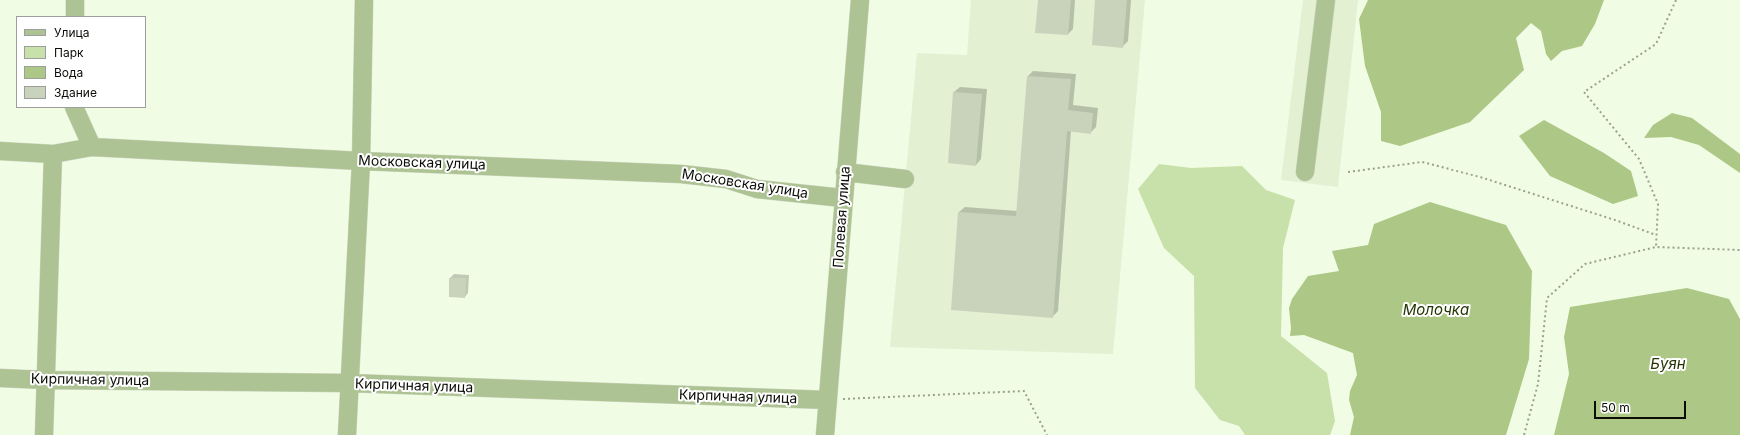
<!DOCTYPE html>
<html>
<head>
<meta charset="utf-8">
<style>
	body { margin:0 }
	#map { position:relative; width:1740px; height:435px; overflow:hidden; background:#f1fce4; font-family:Inter,sans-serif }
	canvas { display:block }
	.legend { position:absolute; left:16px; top:16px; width:130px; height:92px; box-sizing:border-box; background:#fff; border:1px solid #9d9f9c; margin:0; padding:5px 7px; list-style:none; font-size:12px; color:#0b0e07 }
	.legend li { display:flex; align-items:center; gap:8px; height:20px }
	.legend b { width:20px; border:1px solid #9d9f9c }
	.scale { position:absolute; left:1594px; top:401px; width:92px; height:18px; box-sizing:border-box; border:2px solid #0b0e07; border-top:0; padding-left:5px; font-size:12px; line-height:14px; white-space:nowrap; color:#0b0e07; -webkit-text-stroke:3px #fff; paint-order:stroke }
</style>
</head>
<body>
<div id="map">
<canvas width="1740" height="435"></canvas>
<ul class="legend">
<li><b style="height:5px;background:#aec393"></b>Улица</li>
<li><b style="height:11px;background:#c8e0a9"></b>Парк</li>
<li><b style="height:11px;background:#acc786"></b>Вода</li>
<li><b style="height:11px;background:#c9d3bc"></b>Здание</li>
</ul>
<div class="scale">50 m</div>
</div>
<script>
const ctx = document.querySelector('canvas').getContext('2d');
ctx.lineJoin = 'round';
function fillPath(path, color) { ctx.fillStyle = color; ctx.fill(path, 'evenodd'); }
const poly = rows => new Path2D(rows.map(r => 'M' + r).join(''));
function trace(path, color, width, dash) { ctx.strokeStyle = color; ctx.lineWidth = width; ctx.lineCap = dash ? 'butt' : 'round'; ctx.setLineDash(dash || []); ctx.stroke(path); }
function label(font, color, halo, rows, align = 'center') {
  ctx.font = font + ' Inter,sans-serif'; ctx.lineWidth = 4; ctx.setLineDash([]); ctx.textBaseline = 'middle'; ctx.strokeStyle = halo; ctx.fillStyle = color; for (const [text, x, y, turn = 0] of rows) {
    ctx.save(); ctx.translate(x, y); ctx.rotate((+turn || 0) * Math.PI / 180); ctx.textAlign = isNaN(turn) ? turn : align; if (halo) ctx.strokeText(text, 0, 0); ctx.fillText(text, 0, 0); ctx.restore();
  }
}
const built = poly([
	[971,0,1145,0,1113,354,890,347,917,53,967,55],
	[1303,0,1358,0,1338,187,1281,180]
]);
const green = poly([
	[1159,164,1191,168,1242,166,1266,190,1295,200,1283,248,1281,336,1327,373,1335,421,1330,435,1245,435,1239,426,1220,420,1195,388,1194,276,1164,248,1138,189]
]);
const water = poly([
	[1368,0,1604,0,1595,24,1582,46,1562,51,1551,61,1546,54,1541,31,1531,23,1516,38,1524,70,1470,122,1400,146,1381,141,1381,112,1365,66,1359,19],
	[1672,113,1692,118,1740,154,1740,173,1699,145,1671,137,1644,138,1653,125],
	[1544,120,1604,153,1631,171,1638,196,1613,204,1550,176,1519,136],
	[1430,202,1506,225,1532,271,1529,359,1506,435,1350,435,1354,417,1349,400,1350,391,1357,375,1353,353,1304,335,1290,336,1291,328,1289,308,1292,299,1308,276,1339,271,1332,251,1368,245,1374,224],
	[1687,288,1729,299,1740,319,1740,435,1554,435,1569,374,1564,337,1570,307]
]);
const shadow = poly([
	[1039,0,1075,0,1073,29,1068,34],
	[1096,0,1131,0,1128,41,1123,46],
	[1033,71,1076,74,1073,105,1098,108,1096,127,1090,133,1071,131,1058,311,1052,317,959,212,965,207,1018,211,1028,76],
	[960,87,987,89,981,159,976,165,954,92],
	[454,274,469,275,468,293,465,297,450,278]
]);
const building = poly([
	[1038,0,1071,0,1068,35,1035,33],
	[1095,0,1127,0,1123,48,1092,45],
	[1027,76,1071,79,1068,110,1093,113,1091,134,1067,131,1053,318,951,310,958,212,1016,216],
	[953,92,982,94,976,166,948,163],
	[449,278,466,278,465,298,449,297]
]);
const path = poly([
	[1676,0,1656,44,1584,92,1639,159,1658,204,1656,247,1740,250],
	[1348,172,1422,162,1480,177,1615,220,1656,235],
	[843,399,1024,391,1047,435],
	[1524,435,1538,384,1547,298,1585,264,1656,247]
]);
const minor = poly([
	[75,17,75,0],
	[74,107,92,147],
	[0,151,53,154,92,147,361,161,681,174,726,179,757,189,843,198],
	[845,172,905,179],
	[1305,172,1326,0],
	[0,378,45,380,349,383,828,400],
	[44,435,53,154],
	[347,435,361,161,364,0],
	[825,435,860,0]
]);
const streetNames = [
	["Московская улица",422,163,2],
	["Московская улица",745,184,9],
	["Полевая улица",842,217,-86],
	["Кирпичная улица",90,380,1],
	["Кирпичная улица",414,386,2],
	["Кирпичная улица",738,397,2]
];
const waterNames = [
	["Молочка",1436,310],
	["Буян",1668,364]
];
fillPath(built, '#e3f0d2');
fillPath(green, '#c8e0a9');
fillPath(water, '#acc786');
fillPath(shadow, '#0003');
fillPath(building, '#c9d3bc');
trace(minor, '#ccd6c1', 19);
trace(path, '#99a18f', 2, [2, 3]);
trace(minor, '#aec393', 18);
label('14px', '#0b0e07', '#fff', streetNames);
label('italic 15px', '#253504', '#fff', waterNames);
</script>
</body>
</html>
